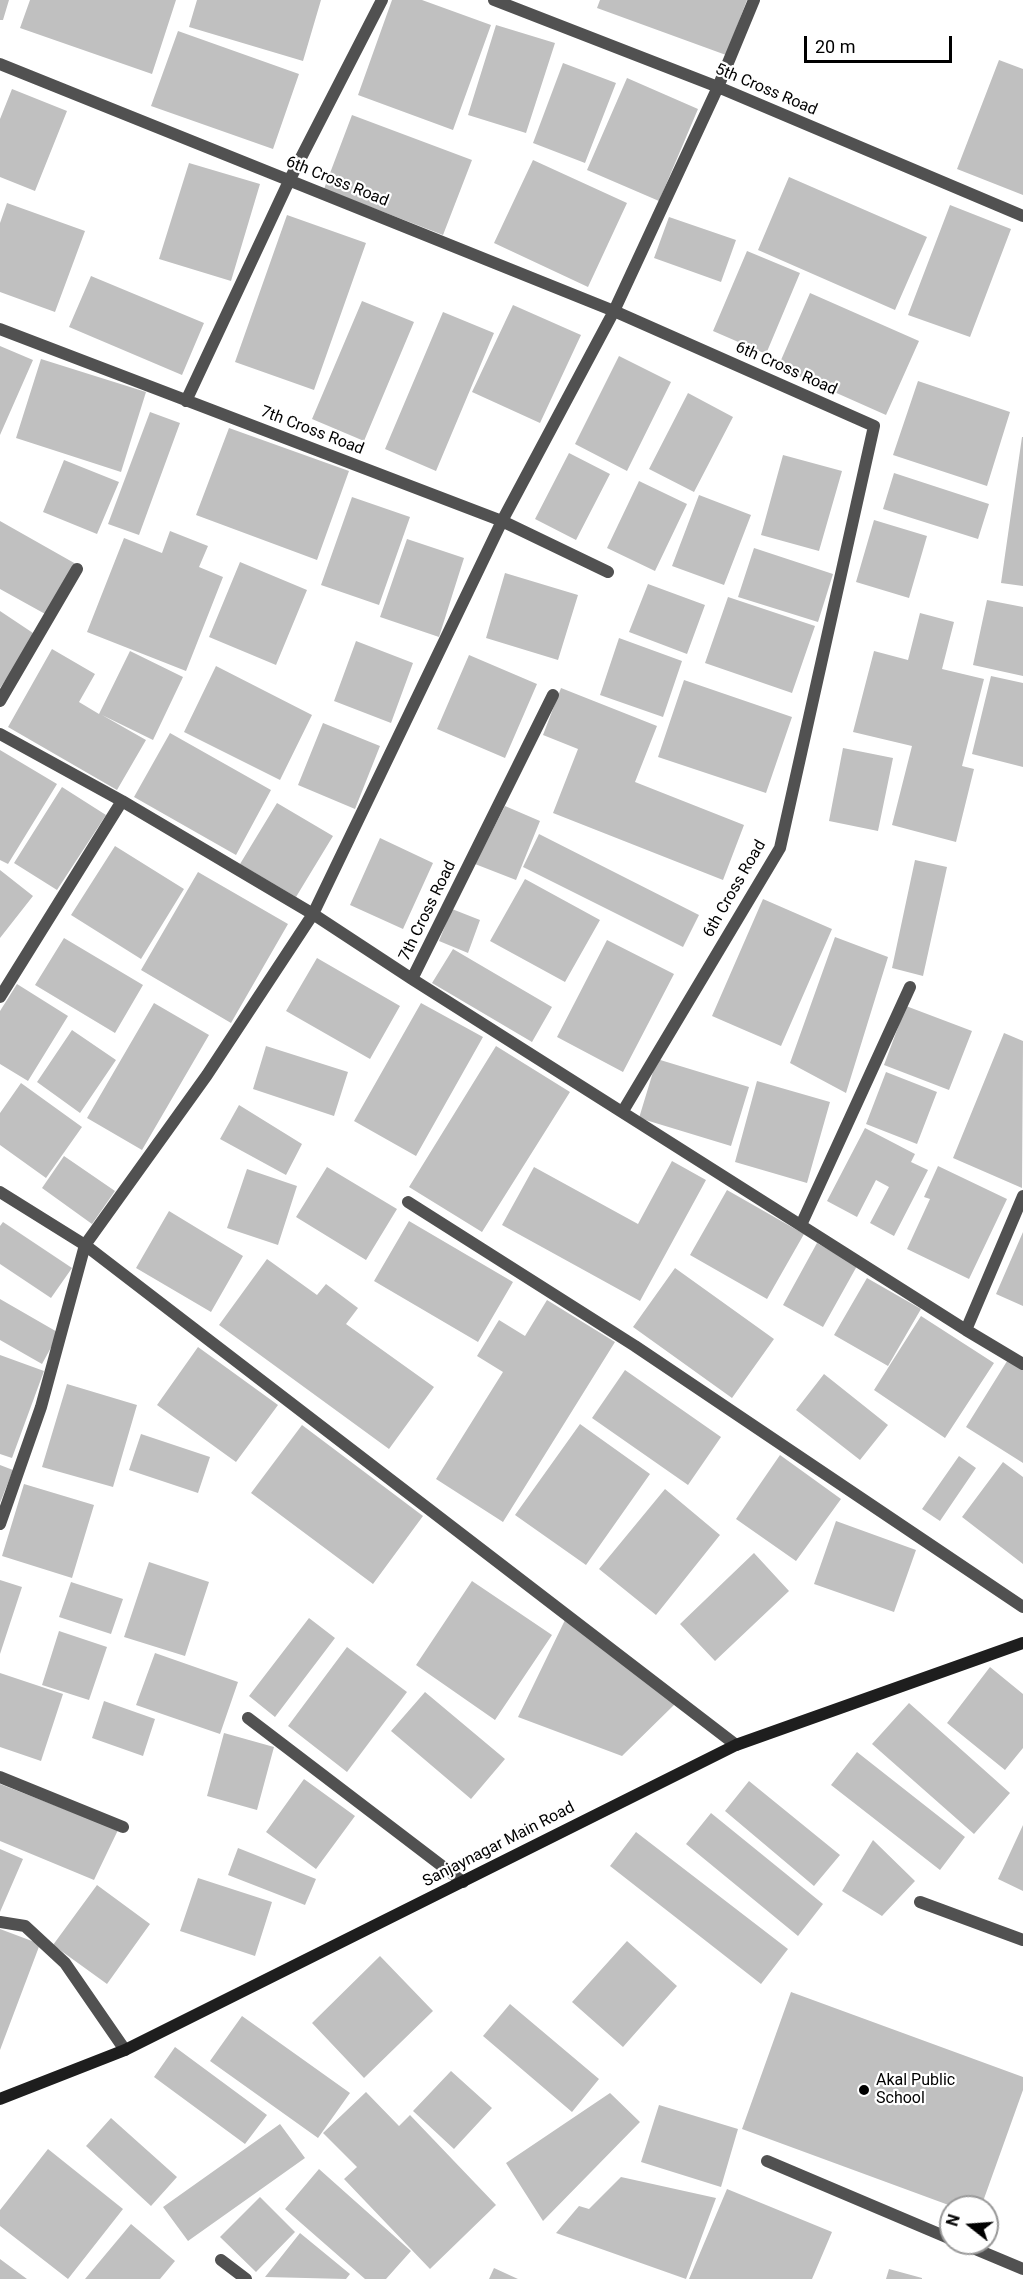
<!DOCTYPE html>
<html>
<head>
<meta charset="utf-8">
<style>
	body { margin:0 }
	#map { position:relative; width:1023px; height:2279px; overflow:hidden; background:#fff; font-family:Roboto,sans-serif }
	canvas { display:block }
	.north { position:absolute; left:939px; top:2195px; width:60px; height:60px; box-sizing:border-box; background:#fff; border:2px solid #999; border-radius:50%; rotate:287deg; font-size:16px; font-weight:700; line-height:24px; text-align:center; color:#000 }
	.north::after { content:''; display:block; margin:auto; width:21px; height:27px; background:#000; clip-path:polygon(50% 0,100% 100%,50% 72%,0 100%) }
	.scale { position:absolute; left:804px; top:36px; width:148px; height:27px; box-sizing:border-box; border:3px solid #000; border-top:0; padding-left:8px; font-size:18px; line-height:21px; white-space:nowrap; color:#000; -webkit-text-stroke:4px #fff; paint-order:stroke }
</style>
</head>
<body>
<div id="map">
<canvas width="1023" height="2279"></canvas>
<div class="north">N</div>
<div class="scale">20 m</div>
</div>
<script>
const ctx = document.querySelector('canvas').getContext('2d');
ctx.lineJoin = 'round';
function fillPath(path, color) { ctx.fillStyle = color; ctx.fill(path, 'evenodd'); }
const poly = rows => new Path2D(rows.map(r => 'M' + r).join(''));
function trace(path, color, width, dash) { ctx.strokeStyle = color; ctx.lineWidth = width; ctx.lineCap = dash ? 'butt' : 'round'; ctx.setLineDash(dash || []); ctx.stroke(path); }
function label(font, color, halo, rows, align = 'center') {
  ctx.font = font + ' Roboto,sans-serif'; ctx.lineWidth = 4.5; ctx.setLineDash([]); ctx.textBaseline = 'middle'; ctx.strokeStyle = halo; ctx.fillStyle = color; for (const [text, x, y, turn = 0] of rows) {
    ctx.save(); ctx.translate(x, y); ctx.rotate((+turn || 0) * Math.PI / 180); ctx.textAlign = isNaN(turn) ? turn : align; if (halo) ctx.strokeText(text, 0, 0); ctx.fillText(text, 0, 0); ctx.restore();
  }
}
const building = poly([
	[0,0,9,0,3,20,0,20],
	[30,0,176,0,152,74,20,28],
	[197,0,321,0,303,61,189,27],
	[392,0,422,0,491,25,453,130,358,95],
	[600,0,747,0,726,55,597,8],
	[496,25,555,43,526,133,468,115],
	[178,31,299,74,273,149,151,106],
	[999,60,1023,69,1023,195,957,169],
	[563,63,616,83,585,163,533,143],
	[627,78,698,109,659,201,587,170],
	[12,89,67,111,35,191,0,177,0,119],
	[352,115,472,160,443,235,324,189],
	[533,160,627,203,588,287,494,243],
	[189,163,260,184,231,281,159,259],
	[789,177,927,237,895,310,758,250],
	[7,203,85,231,55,312,0,292,0,223],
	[950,205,1011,229,970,337,908,315],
	[287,215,366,243,314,390,235,362],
	[669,217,736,240,721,282,654,258],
	[747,251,800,273,766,354,713,331],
	[91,276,204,323,182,375,69,327],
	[810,293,919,341,886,415,778,367],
	[362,301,414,322,364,441,312,419],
	[513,305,581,335,540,423,472,392],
	[443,312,494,333,436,471,385,449],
	[0,346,33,360,0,435],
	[619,356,671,382,627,471,575,444],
	[41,359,146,392,121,472,16,438],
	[918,381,1010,412,987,486,893,455],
	[688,393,733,417,694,492,649,469],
	[150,412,180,423,139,535,108,524],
	[229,428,349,471,317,560,196,515],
	[1022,437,1023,437,1023,586,1001,583],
	[569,453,610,474,576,540,535,519],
	[783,455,842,471,819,551,761,535],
	[64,460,119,482,97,534,43,512],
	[894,473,989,504,978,539,883,509],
	[639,481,687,504,655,571,607,548],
	[699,495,751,515,724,585,672,566],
	[352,497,410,517,379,605,321,585],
	[874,520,927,536,909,598,856,582],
	[0,521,76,564,47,615,0,589],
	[170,531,208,546,199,567,223,577,186,671,87,632,124,538,162,553],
	[407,539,464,558,439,637,380,617],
	[754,548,833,574,818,622,738,597],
	[240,562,307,590,276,665,209,637],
	[505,573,578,595,558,660,486,638],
	[648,584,705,605,687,654,629,632],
	[728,597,815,626,792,693,705,663],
	[987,600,1023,607,1023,676,973,665],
	[0,611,36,635,0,688],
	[920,613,954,622,942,669,984,679,962,766,974,769,956,842,892,825,912,746,853,732,874,651,908,660],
	[619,638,682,661,663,717,600,695],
	[356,641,413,663,391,723,334,701],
	[52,649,95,674,79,702,99,714,130,651,183,677,153,740,102,715,146,740,117,790,8,727],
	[469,655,537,684,505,758,437,729],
	[216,666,312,715,280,780,184,732],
	[991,676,1023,683,1023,767,972,754],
	[684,680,792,717,766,793,658,757],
	[561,688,657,726,635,782,744,825,723,880,553,813,578,749,543,735],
	[323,723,380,746,355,809,298,785],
	[170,733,271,790,236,855,134,797],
	[843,748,893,758,878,831,829,821],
	[0,750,57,784,8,864,0,860],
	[62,787,106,815,57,890,14,863],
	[277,803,333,836,296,897,240,864],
	[505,806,540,821,516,880,475,864],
	[539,834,699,915,683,947,523,867],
	[380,838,433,863,403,929,350,905],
	[115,846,184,889,141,959,71,915],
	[915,860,947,867,923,976,892,968],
	[0,870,33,896,0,938],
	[198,872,288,924,231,1023,141,970],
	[525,879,600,920,565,982,490,941],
	[763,899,832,929,781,1046,712,1016],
	[452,909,480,920,468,953,439,941],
	[835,937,888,957,846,1093,790,1063],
	[64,938,143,985,115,1033,35,985],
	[607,940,674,974,623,1072,557,1037],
	[453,949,552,1007,532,1042,432,983],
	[317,958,400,1006,370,1059,286,1011],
	[17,984,68,1016,28,1081,0,1064,0,1011],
	[154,1003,209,1035,142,1150,87,1118],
	[421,1003,483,1037,416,1156,354,1121],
	[906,1006,972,1031,949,1090,884,1065],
	[72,1030,116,1060,80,1113,37,1082],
	[1004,1033,1023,1041,1022,1188,953,1158],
	[266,1046,348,1072,334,1116,253,1089],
	[496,1046,570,1092,482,1232,409,1187],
	[657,1059,749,1087,731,1146,639,1118],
	[886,1072,937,1092,917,1144,866,1124],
	[757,1081,830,1102,807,1183,735,1162],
	[21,1083,82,1127,46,1178,0,1145,0,1113],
	[239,1105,302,1144,286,1175,220,1139],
	[865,1128,915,1154,911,1162,928,1170,894,1236,870,1223,889,1187,876,1180,857,1217,827,1201],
	[64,1156,115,1191,92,1224,42,1188],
	[672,1161,706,1180,640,1301,502,1225,534,1167,638,1224],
	[938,1166,1007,1199,969,1279,907,1249,930,1199,924,1197],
	[327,1167,397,1209,366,1260,296,1217],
	[247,1169,297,1186,278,1245,227,1228],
	[727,1190,804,1234,767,1299,690,1255],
	[169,1211,243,1256,211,1312,136,1268],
	[409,1221,513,1282,478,1342,374,1281],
	[3,1222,72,1268,51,1298,0,1264,0,1226],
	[1023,1232,1023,1306,996,1294],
	[817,1243,857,1266,823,1327,783,1305],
	[267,1259,317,1295,326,1284,358,1308,346,1324,434,1387,389,1449,219,1325],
	[675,1268,774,1339,732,1398,633,1327],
	[867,1278,921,1309,888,1366,834,1335],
	[0,1299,59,1333,42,1364,0,1340],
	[547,1300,615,1342,503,1522,436,1479,503,1372,477,1356,499,1320,525,1336],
	[921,1316,994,1363,945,1438,874,1390],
	[198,1347,278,1405,236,1462,157,1405],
	[0,1355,44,1371,12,1458,0,1454],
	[1009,1358,1023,1366,1023,1463,966,1427],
	[625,1370,721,1437,688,1485,592,1418],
	[824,1374,888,1425,860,1460,796,1410],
	[67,1384,137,1405,113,1487,42,1467],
	[580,1424,650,1474,586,1565,515,1515],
	[302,1425,423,1516,373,1584,251,1493],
	[141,1434,210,1457,198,1493,129,1470],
	[780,1455,841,1499,796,1561,736,1519],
	[959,1456,976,1468,940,1521,922,1509],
	[1003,1462,1023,1477,1023,1564,962,1517],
	[0,1465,13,1470,0,1503],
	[24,1484,94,1505,72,1578,2,1556],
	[665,1489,720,1535,656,1615,599,1569],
	[836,1521,916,1550,894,1612,814,1584],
	[754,1553,789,1591,715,1661,680,1624],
	[149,1562,209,1582,185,1656,124,1637],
	[0,1580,22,1587,0,1654],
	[472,1581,552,1635,495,1720,416,1665],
	[71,1582,123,1599,111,1634,59,1617],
	[309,1618,335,1638,275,1717,249,1696],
	[565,1620,675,1704,622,1756,518,1717],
	[59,1631,107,1647,89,1700,42,1685],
	[347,1647,407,1692,347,1772,288,1726],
	[155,1653,238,1682,220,1734,136,1705],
	[990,1667,1023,1694,1023,1748,1005,1770,947,1723],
	[0,1673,63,1694,41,1761,0,1747],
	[425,1692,505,1759,471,1799,391,1731],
	[104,1701,155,1719,143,1756,92,1738],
	[909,1703,1010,1793,974,1834,872,1744],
	[224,1733,274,1747,257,1810,207,1796],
	[857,1752,965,1837,940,1870,831,1785],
	[304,1779,355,1816,316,1869,266,1832],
	[749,1781,840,1855,814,1886,725,1811],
	[0,1784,118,1830,94,1880,0,1841],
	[711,1813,823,1904,798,1936,686,1844],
	[1023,1825,1023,1891,998,1879],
	[636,1832,788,1949,761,1984,610,1866],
	[873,1840,915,1881,882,1916,842,1891],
	[238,1848,316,1879,305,1905,228,1875],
	[0,1849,23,1859,0,1912],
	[198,1878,272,1902,255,1956,180,1931],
	[97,1885,150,1924,107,1984,53,1945],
	[0,1929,40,1944,0,2050],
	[627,1941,677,1986,623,2047,572,2002],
	[380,1956,433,2011,364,2078,312,2023],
	[791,1992,1023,2077,1023,2090,981,2207,954,2207,742,2129],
	[510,2004,599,2079,572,2112,483,2036],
	[242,2016,350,2093,318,2138,210,2061],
	[175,2047,267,2115,245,2144,154,2077],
	[451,2071,492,2108,454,2149,413,2111],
	[366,2092,399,2126,410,2115,496,2205,430,2269,344,2179,357,2167,323,2133],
	[610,2093,640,2122,543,2221,506,2163],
	[659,2105,738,2129,721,2187,641,2162],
	[111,2118,177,2177,151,2206,86,2146],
	[280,2124,305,2158,188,2241,163,2207],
	[48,2149,123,2209,68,2279,0,2226,0,2210],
	[319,2169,411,2251,386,2279,365,2279,285,2209],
	[621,2177,716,2198,686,2279,556,2233,579,2206,589,2209],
	[727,2189,832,2232,812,2279,689,2279],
	[260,2197,295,2232,256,2272,220,2237],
	[131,2224,175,2261,160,2279,85,2279],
	[300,2233,350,2274,346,2279,265,2277],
	[0,2259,27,2279,0,2279],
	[494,2268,518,2279,489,2279],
	[889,2269,922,2278,922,2279,886,2279]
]);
const street = poly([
	[494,0,718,87,1023,216],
	[0,64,614,311,874,426,780,848,623,1111],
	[0,329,502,521,608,572],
	[186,401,289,181,382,0],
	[0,701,77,569],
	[0,734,122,801,313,914,412,979,966,1330,1023,1364],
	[412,979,553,695],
	[0,997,122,801],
	[0,1192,85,1245,736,1745],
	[408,1202,635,1346,1023,1607],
	[801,1225,910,987],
	[966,1330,1023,1196],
	[0,1524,41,1407,85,1245,207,1075,313,914,502,521,614,311,718,87,754,0],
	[248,1718,463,1882],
	[0,1777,123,1827],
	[920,1902,1023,1940],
	[0,1922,25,1926,65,1963,125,2050],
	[767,2161,951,2239],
	[961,2243,1023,2269],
	[221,2260,246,2279]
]);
const secondary = poly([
	[0,2099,125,2050,736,1745,1023,1643]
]);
const markers = [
	[864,2090,6,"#000"]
];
const streetNames = [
	["5th Cross Road",766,90,23],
	["6th Cross Road",337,182,22],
	["6th Cross Road",786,369,24],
	["7th Cross Road",312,431,21],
	["6th Cross Road",735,889,-60],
	["7th Cross Road",428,911,-64],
	["Sanjaynagar Main Road",499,1845,-27]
];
const poiNames = [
	["Akal Public",876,2081],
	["School",876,2099]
];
fillPath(building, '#c0c0c0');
trace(street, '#515151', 12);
trace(secondary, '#1e1e1e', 12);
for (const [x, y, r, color] of markers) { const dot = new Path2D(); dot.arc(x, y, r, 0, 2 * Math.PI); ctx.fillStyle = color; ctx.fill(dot); trace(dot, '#fff', 2); }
label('16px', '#000', '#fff', streetNames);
label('16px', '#000', '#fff', poiNames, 'left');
</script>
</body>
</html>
